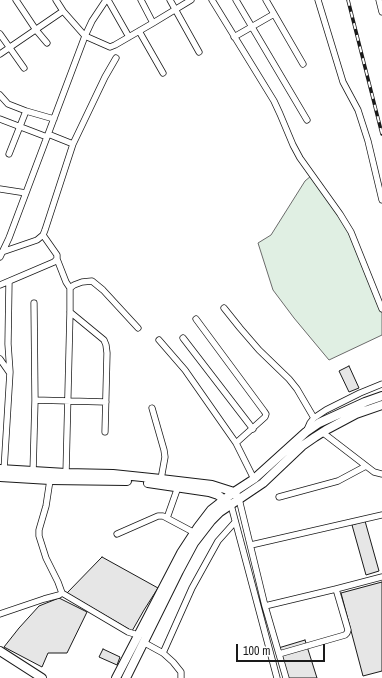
<!DOCTYPE html>
<html>
<head>
<meta charset="utf-8">
<style>
	body { margin:0 }
	#map { position:relative; width:382px; height:678px; overflow:hidden; background:#fff; font-family:"Archivo Narrow",sans-serif }
	canvas { display:block }
	.scale { position:absolute; left:236px; top:644px; width:89px; height:18px; box-sizing:border-box; border:2px solid #1a1a1a; border-top:0; padding-left:5px; font-size:12px; line-height:14px; white-space:nowrap; color:#1a1a1a; -webkit-text-stroke:3px #fff; paint-order:stroke }
</style>
</head>
<body>
<div id="map">
<canvas width="382" height="678"></canvas>
<div class="scale">100 m</div>
</div>
<script>
const ctx = document.querySelector('canvas').getContext('2d');
ctx.lineJoin = 'round';
function fillPath(path, color) { ctx.fillStyle = color; ctx.fill(path, 'evenodd'); }
const poly = rows => new Path2D(rows.map(r => 'M' + r).join(''));
function trace(path, color, width, dash) { ctx.strokeStyle = color; ctx.lineWidth = width; ctx.lineCap = dash ? 'butt' : 'round'; ctx.setLineDash(dash || []); ctx.stroke(path); }
const green = poly([
	[311,176,347,226,382,311,382,335,329,360,294,318,273,290,258,243,271,235,305,181,311,176]
]);
const building = poly([
	[349,366,359,388,349,392,339,371,349,366],
	[365,521,379,571,366,575,352,525,365,521],
	[102,557,158,588,144,610,132,631,67,593,102,557],
	[382,582,382,671,363,676,341,593,382,582],
	[59,598,87,612,67,653,48,653,42,667,4,647,19,628,39,606,59,598],
	[305,640,317,678,284,678,275,649,305,640],
	[103,649,120,657,117,665,99,657,103,649]
]);
const street = poly([
	[16,0,36,30,47,43],
	[56,0,63,11,85,36,110,47,115,45,153,23,191,0],
	[108,0,129,37],
	[141,0,153,23],
	[170,0,199,52],
	[212,0,274,101,280,114,293,145,300,158,340,214,351,232,382,309],
	[236,0,307,120],
	[266,0,303,64],
	[318,0,343,82,358,110,368,141,382,200],
	[379,0,382,12],
	[139,31,163,73],
	[0,34,24,68],
	[234,37,274,14],
	[0,54,63,11],
	[0,95,8,104,26,111,54,119],
	[0,119,47,137],
	[48,134,73,144],
	[9,154,26,111],
	[0,189,26,193],
	[2,252,37,240,43,235,45,230,73,144,105,77,116,58],
	[0,257,9,238,85,36,92,21,106,0],
	[57,259,66,282,70,288],
	[0,285,54,262,57,259,57,255,43,235],
	[224,308,240,328,259,350,289,379,297,389,314,418],
	[70,312,104,340,106,345,107,353,105,432],
	[196,319,264,411,266,414,265,417,236,443],
	[183,338,253,429],
	[159,340,185,370,236,443,254,479],
	[0,359,9,372],
	[35,400,106,402],
	[152,408,164,450,165,457,161,479],
	[306,432,310,423,314,418,326,410,360,393,382,384],
	[322,432,374,472,382,474],
	[4,470,10,372,8,344,9,282],
	[33,472,35,400,34,303],
	[66,473,70,312,70,288,74,285,82,282,92,281,103,290,138,328],
	[50,480,46,506,39,530,39,536,46,558,58,582,62,593],
	[279,497,338,481,366,466],
	[239,499,265,606,286,678],
	[231,505,277,678],
	[167,518,178,487],
	[117,534,158,516,163,516,193,532],
	[251,545,382,515],
	[265,606,336,589,382,577],
	[0,614,44,599,59,595,62,593,128,632,138,635],
	[143,642,163,653,173,662,181,672,181,678],
	[163,653,192,588,218,541,235,522],
	[279,654,345,635,347,633,348,630,336,589]
]);
const secondary = poly([
	[0,651,42,678]
]);
const primary = poly([
	[0,469,66,473,113,474,161,479,212,485,234,492,236,495],
	[0,477,50,480,127,481],
	[148,483,209,492,218,495,227,502],
	[116,678,181,553,198,527,211,510,234,492,254,479,306,432,319,423,365,402,382,396],
	[126,678,179,571,194,543,211,521,220,512,263,483,302,446,315,437,326,430,356,414,382,405]
]);
const rail = poly([
	[348,0,382,134]
]);
fillPath(green, '#e0efe3');
trace(green, '#6a6a6a', 1);
fillPath(building, '#e6e6e6');
trace(building, '#1a1a1a', 1);
trace(street, '#1a1a1a', 7);
trace(secondary, '#1a1a1a', 10);
trace(primary, '#1a1a1a', 10);
trace(street, '#fff', 5.5);
trace(secondary, '#fff', 8);
trace(primary, '#fff', 8);
trace(rail, '#1a1a1a', 3.5);
trace(rail, '#fff', 2, [6]);
</script>
</body>
</html>
